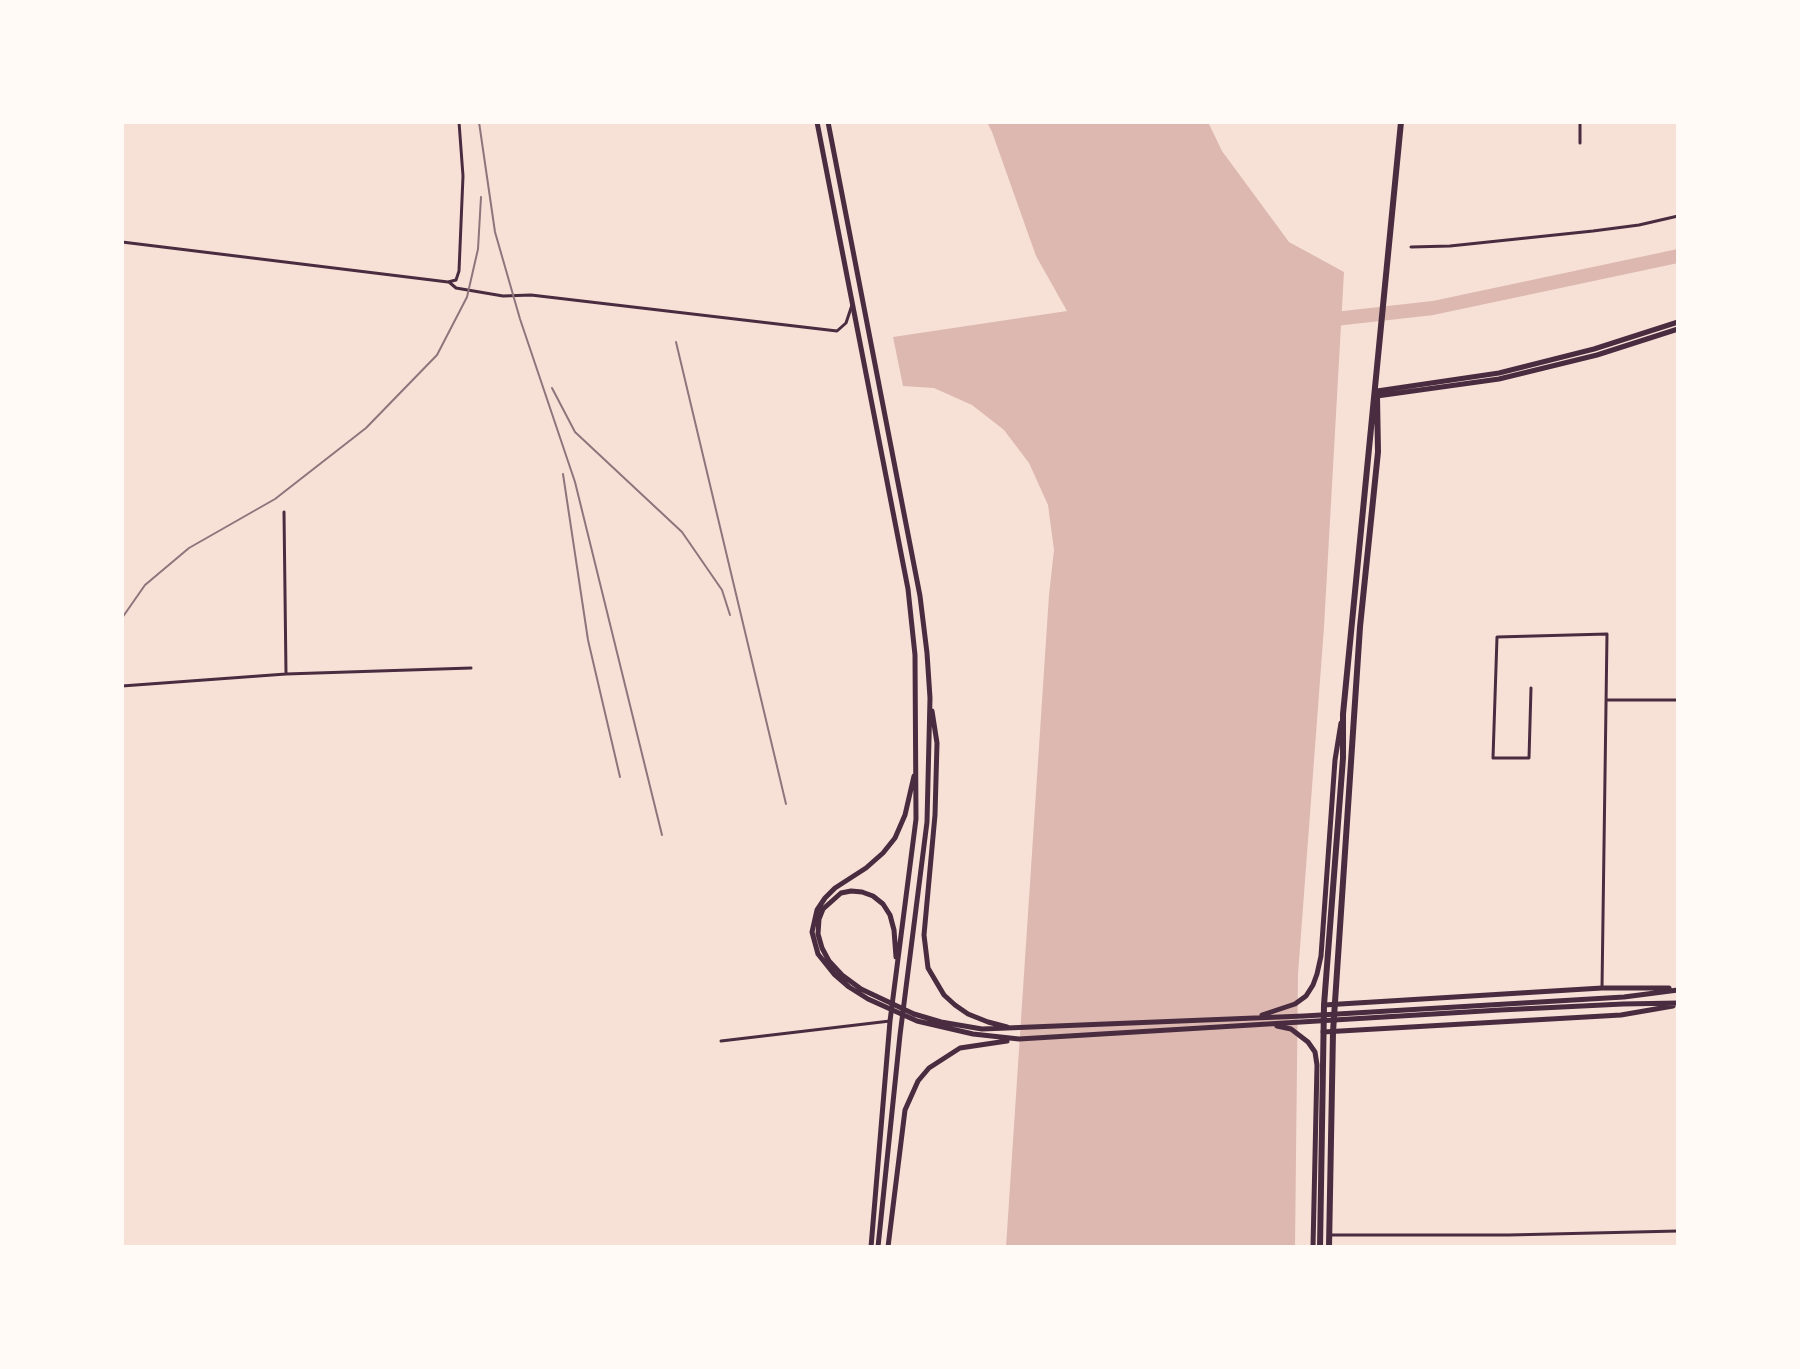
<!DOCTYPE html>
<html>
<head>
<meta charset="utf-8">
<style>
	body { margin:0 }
	#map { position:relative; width:1800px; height:1369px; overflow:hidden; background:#f7e1d7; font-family:Arial,sans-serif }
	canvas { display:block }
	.frame { position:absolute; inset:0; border:124px solid #fffaf5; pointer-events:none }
</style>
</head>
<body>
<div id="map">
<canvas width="1800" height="1369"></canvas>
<div class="frame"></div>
</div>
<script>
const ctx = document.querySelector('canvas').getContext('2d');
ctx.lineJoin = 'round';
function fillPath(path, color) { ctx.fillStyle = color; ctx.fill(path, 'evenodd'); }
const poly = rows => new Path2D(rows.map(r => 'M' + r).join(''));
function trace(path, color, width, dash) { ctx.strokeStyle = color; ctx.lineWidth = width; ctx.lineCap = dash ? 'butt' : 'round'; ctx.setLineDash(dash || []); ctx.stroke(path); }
const water = poly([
	[987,122,1208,122,1222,151,1289,242,1344,272,1324,627,1298,974,1295,1247,1006,1247,1049,595,1054,550,1048,505,1029,463,1004,430,972,405,934,388,903,386,893,337,1067,311,1036,256,992,132]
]);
const river = poly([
	[1326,320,1433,308,1678,256]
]);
const minor = poly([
	[1580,143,1580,122],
	[122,242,448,282,456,280,459,271,463,176,459,122],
	[1411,247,1450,246,1593,231,1639,225,1678,216],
	[449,282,456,288,503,296,531,295,837,331,846,323,852,305],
	[284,512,286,674],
	[122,686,286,674,471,668],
	[1531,688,1529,758,1493,758,1497,637,1607,634,1602,988],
	[1606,700,1678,700],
	[721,1041,890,1021],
	[1330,1235,1509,1235,1678,1231]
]);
const secondary = poly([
	[1377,391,1499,373,1594,349,1678,322],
	[1377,396,1499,379,1597,355,1678,329]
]);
const primary = poly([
	[817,122,908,589,915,655,916,819,890,1021,871,1247],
	[828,122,920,596,927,653,930,698,927,822,900,1035,878,1247],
	[932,711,937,743,935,815,924,935,928,968,944,995,955,1005,968,1014,988,1022,1007,1027],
	[914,776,905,815,895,838,883,853,866,868,835,888,825,898,817,910,812,932,818,954,834,974,849,987,868,999,917,1021,973,1034,1019,1039,1500,1010,1623,1004,1678,1003],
	[896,957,894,930,890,915,883,904,873,896,862,892,851,891,841,893,823,909,819,919,818,934,822,948,829,961,842,975,861,989,914,1014,941,1022,982,1029,1304,1016,1624,997,1678,990],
	[1324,1005,1602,988,1669,988],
	[1262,1015,1295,1004,1306,996,1313,985,1317,974,1321,956,1335,760,1341,723],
	[1277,1026,1291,1029,1308,1042,1315,1052,1317,1065,1313,1247],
	[1323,1032,1621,1015,1673,1006],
	[888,1247,905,1110,918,1081,929,1068,960,1048,1007,1041]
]);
const trunk = poly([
	[1320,1247,1324,1005,1343,758,1343,714,1401,122],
	[1329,1247,1333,1032,1360,627,1378,452,1377,396]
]);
const rail = poly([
	[479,122,495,232,520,319,575,482,662,835],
	[676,342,786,804],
	[552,388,575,432,682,532,722,590,730,615],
	[563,474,588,640,620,777],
	[122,618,145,585,189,548,275,499,366,428,437,355,467,297,478,249,481,197]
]);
fillPath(water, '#dcb8b0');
trace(river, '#dcb8b0', 14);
trace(minor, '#4a2c40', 3);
trace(secondary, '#4a2c40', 5);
trace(primary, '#4a2c40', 5);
trace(trunk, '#4a2c40', 6);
trace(rail, '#8f747c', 2);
</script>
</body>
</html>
